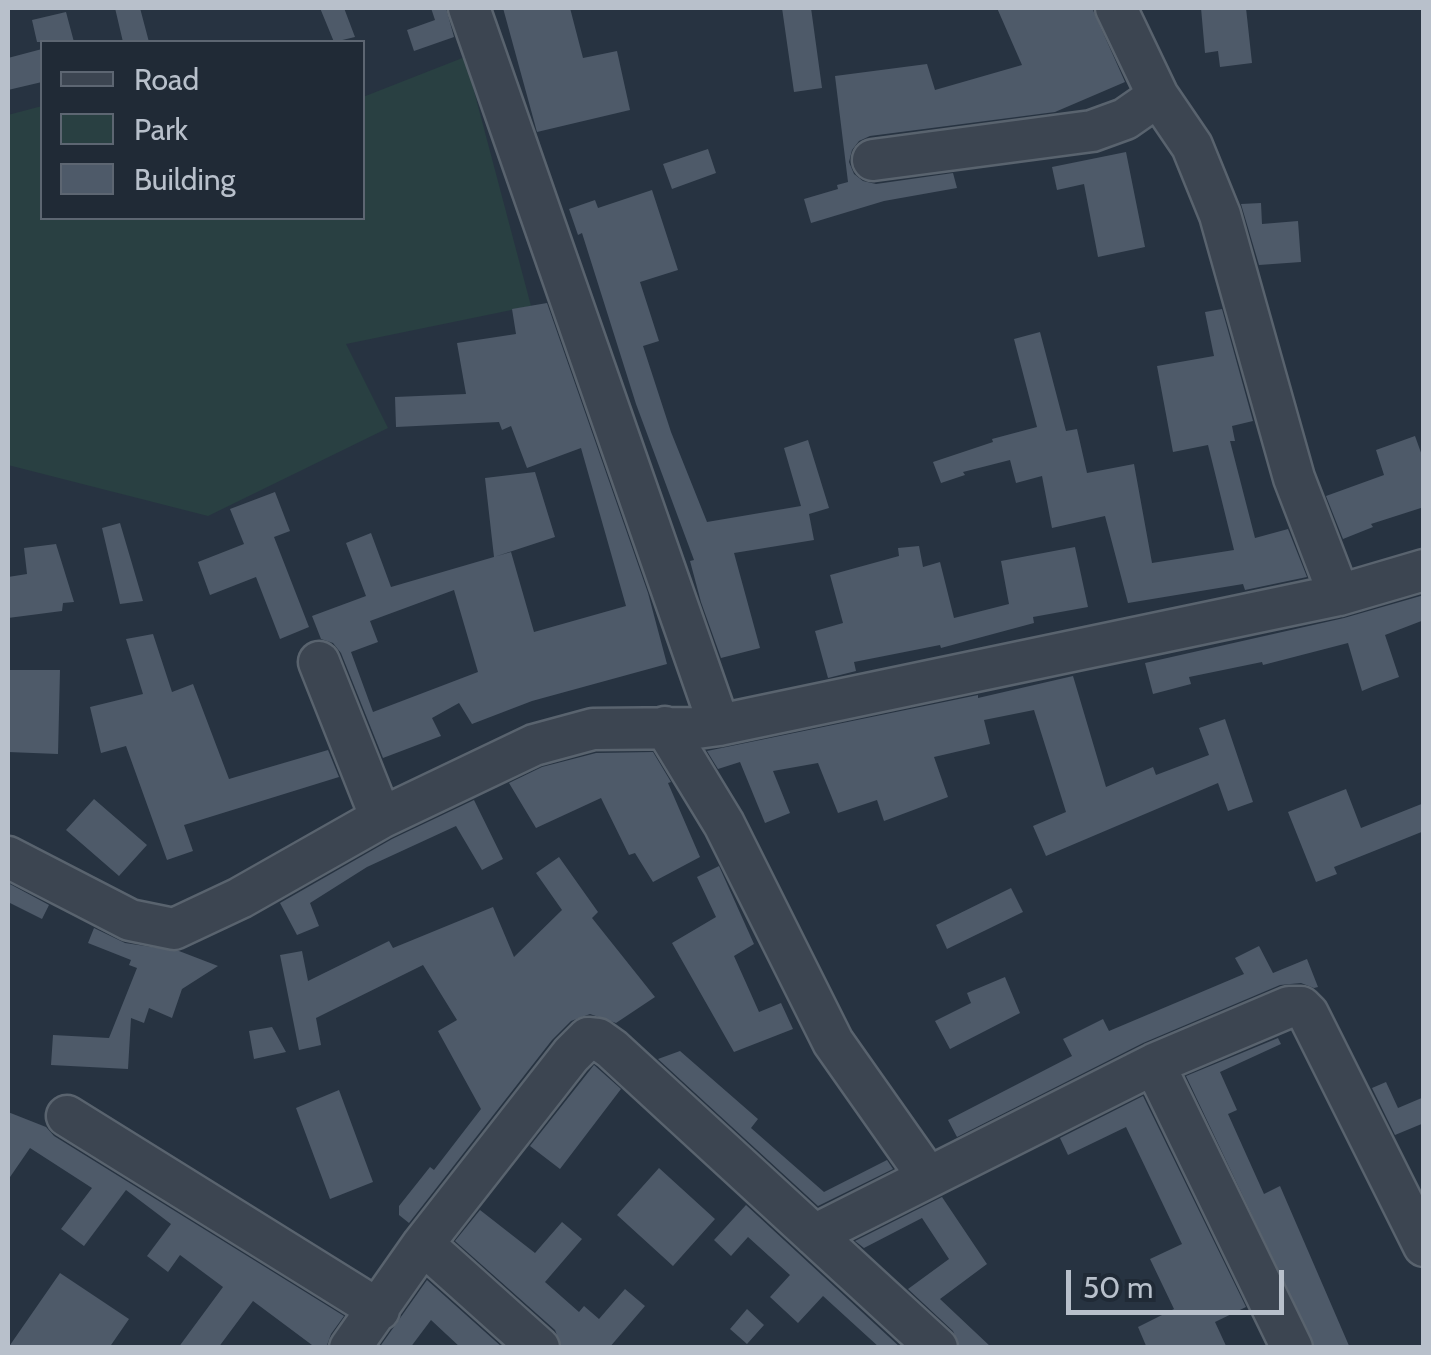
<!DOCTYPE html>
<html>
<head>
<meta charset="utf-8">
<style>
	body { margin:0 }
	#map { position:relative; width:1431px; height:1355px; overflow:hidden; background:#273341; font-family:Cabin,sans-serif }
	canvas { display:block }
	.frame { position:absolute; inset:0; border:10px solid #b8c0cb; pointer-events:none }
	.legend { position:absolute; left:40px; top:40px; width:325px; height:180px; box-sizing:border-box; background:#202a36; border:2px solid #5d6672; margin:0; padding:12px 18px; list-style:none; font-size:30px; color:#b8c0cb }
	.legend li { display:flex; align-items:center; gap:20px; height:50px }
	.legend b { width:50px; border:2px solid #5d6672 }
	.scale { position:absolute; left:1066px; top:1270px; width:218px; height:45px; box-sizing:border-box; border:5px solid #b8c0cb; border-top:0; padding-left:12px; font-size:30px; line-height:35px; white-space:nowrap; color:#b8c0cb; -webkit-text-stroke:8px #202a36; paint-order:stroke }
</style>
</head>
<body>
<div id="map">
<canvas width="1431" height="1355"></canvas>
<div class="frame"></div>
<ul class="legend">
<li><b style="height:12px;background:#3c4551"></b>Road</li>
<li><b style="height:28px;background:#294042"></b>Park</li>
<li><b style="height:28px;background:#4e5a69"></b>Building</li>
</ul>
<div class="scale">50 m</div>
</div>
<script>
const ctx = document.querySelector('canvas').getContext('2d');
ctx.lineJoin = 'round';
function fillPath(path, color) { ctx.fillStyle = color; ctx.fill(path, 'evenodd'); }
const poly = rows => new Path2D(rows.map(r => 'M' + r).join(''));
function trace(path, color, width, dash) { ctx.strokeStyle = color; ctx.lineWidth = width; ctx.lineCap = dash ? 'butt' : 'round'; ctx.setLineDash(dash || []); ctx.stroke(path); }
const green = poly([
	[465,57,531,306,346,344,388,428,208,516,8,465,8,115,42,106,42,218,362,218,363,97]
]);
const building = poly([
	[115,8,140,8,149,42,123,42],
	[320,8,344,8,355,37,334,42],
	[431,8,446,8,454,37,414,51,407,30,435,20],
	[503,8,570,8,583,58,617,51,630,110,537,132],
	[782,8,811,8,822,88,794,92],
	[997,8,1092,8,1125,82,1055,112,870,136,859,141,852,150,849,162,854,174,863,181,876,184,953,173,957,188,884,201,811,223,804,199,838,189,837,185,848,182,835,76,927,64,935,90,1022,65],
	[1201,8,1246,8,1252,63,1220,67,1218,51,1205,53],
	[66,12,74,42,37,42,32,20],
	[42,49,42,82,8,90,8,58],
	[708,149,716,173,672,189,663,164],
	[1126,152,1145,247,1098,257,1084,184,1057,190,1052,167],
	[652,190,678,270,640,282,659,341,643,346,671,432,707,522,801,506,784,448,808,440,829,508,809,514,814,540,734,553,760,648,721,658,701,602,690,561,694,560,636,404,582,233,578,235,569,209,595,200,598,208],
	[1261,203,1262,224,1298,221,1301,262,1259,265,1241,204],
	[547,303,648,593,667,664,532,701,472,724,459,703,432,718,441,736,383,758,341,653,333,643,321,639,312,616,366,596,346,543,371,533,391,587,511,552,534,632,626,606,581,448,527,468,511,426,502,430,499,422,396,427,395,397,466,394,457,343,516,334,512,309],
	[454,590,478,672,373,712,351,652,378,642,370,621],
	[1222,309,1253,421,1232,426,1235,441,1230,441,1255,538,1288,529,1307,577,1245,590,1243,584,1128,603,1105,516,1052,528,1042,476,1016,483,1010,460,963,472,965,475,941,483,933,462,993,442,992,439,1037,427,1014,339,1040,332,1066,431,1077,429,1087,473,1134,464,1152,563,1234,550,1208,445,1173,452,1157,366,1214,356,1205,312],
	[1415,436,1424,461,1424,507,1371,524,1373,527,1343,539,1326,496,1384,475,1376,450],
	[535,472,555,537,494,557,485,478],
	[275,492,290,531,274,537,309,627,280,639,256,577,210,595,198,562,244,544,230,509],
	[120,523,143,601,120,604,102,528],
	[56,544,74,602,63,603,62,611,8,618,8,577,27,574,24,548],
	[919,546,923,567,940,562,954,618,1009,604,1001,561,1075,547,1088,607,1033,617,1034,623,941,648,940,645,854,662,856,671,828,678,815,631,843,623,830,575,899,556,898,548],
	[1424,595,1424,620,1385,635,1399,677,1374,686,1362,691,1348,643,1263,665,1262,662,1189,677,1191,684,1153,694,1145,663,1344,618],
	[153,634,172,692,193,684,229,779,328,750,339,777,184,825,193,851,167,860,126,746,101,753,90,707,143,694,126,639],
	[8,670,60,670,58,754,8,752],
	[1073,676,1106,787,1153,767,1156,775,1209,755,1199,728,1225,719,1253,802,1228,811,1218,783,1046,856,1033,826,1066,812,1034,710,984,720,990,744,934,757,948,797,884,821,877,800,838,813,818,763,773,771,790,813,765,823,740,762,718,769,707,751,978,695,978,698],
	[653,752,671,782,668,783,700,857,653,882,635,853,629,855,601,798,536,828,509,783,542,767,596,753],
	[1346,789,1361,828,1424,803,1424,831,1334,867,1337,874,1316,882,1288,812],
	[94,799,147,845,119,876,66,830],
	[474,800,503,859,482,870,456,826,367,867,310,903,319,926,297,935,280,903,392,839],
	[559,857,598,912,592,918,655,997,616,1023,590,1014,571,1021,552,1040,409,1223,399,1215,399,1206,430,1167,434,1170,481,1109,438,1031,457,1020,423,965,316,1018,321,1045,299,1050,280,955,302,951,308,981,389,941,393,948,493,907,514,957,562,910,536,873],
	[719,866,754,944,734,956,759,1012,781,1003,793,1029,734,1052,672,943,716,917,697,877],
	[8,883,49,905,42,919,8,902],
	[1011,888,1023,912,947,949,936,925],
	[94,928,125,943,179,951,218,966,182,989,172,1018,149,1008,144,1023,131,1018,128,1069,51,1065,53,1035,109,1038,137,968,129,965,131,960,88,943],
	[1259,946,1273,973,1307,959,1318,987,1314,988,1301,983,1280,985,1143,1043,957,1137,948,1120,1072,1056,1063,1039,1103,1019,1109,1031,1244,974,1235,958],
	[1005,977,1020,1013,950,1049,935,1021,971,1003,967,993],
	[272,1027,286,1052,254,1059,249,1031],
	[1278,1038,1281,1044,1220,1072,1237,1110,1228,1114,1264,1194,1280,1186,1350,1348,1315,1348,1186,1076],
	[680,1051,758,1119,751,1128,824,1192,887,1160,893,1169,818,1206,658,1059],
	[594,1065,621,1089,560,1169,530,1146],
	[1386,1082,1398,1108,1424,1097,1424,1123,1395,1135,1372,1088],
	[339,1090,373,1182,330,1199,296,1108],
	[1143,1096,1246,1307,1215,1322,1227,1348,1147,1348,1138,1327,1174,1309,1150,1259,1182,1244,1126,1127,1068,1155,1060,1138],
	[8,1112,46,1127,54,1136,344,1316,331,1334,326,1348,316,1348,253,1301,218,1348,178,1348,223,1287,180,1255,168,1272,147,1256,171,1224,126,1190,84,1246,61,1229,92,1188,30,1148,8,1180],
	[659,1168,715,1219,673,1266,617,1215],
	[942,1197,987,1264,940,1299,992,1348,960,1348,953,1331,908,1289,949,1259,922,1218,864,1248,855,1241],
	[746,1205,901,1348,880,1348,823,1296,798,1323,770,1297,790,1275,748,1237,731,1256,714,1240],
	[480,1210,535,1253,562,1222,582,1239,545,1282,579,1312,584,1306,599,1319,625,1289,645,1306,609,1348,562,1348,555,1330,455,1241],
	[60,1273,129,1319,109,1348,8,1348],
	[427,1280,503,1348,461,1348,431,1320,410,1348,379,1348],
	[747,1309,764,1325,747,1344,730,1329]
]);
const minor = poly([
	[469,8,719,725],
	[1116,8,1158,96],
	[873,160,1092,131,1125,119,1158,96,1192,146,1220,215,1294,478,1339,595],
	[319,662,381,818],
	[665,727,724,824,833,1042,928,1177],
	[8,857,130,920,174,929,240,898,381,818,534,745,593,729,697,728,719,725,1339,595,1424,570],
	[1154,1064,1292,1348],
	[67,1116,379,1310],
	[814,1235,1154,1064,1289,1007,1301,1007,1308,1014,1424,1246],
	[423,1244,539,1348],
	[350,1348,423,1244,571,1055,588,1038,598,1039,612,1049,937,1348]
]);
fillPath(green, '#294042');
fillPath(building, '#4e5a69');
trace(minor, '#59636e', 45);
trace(minor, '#3c4551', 40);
</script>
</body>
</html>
